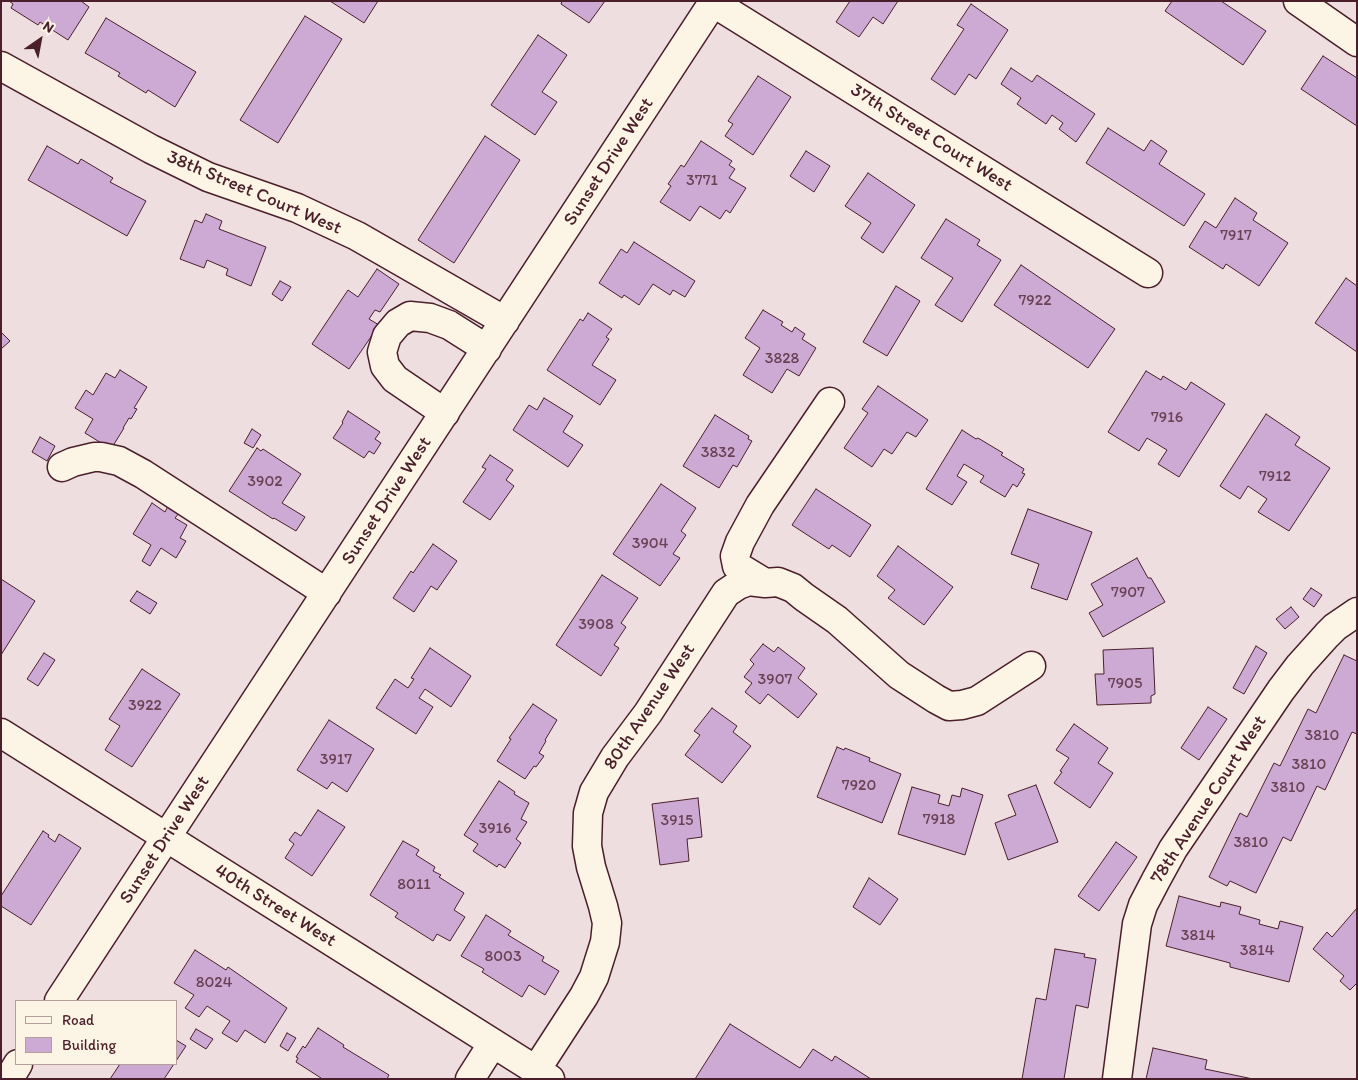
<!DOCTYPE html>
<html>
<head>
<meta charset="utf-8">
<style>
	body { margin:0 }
	#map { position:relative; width:1358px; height:1080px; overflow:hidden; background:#eedee0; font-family:Itim,sans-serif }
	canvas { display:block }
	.frame { position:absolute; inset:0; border:2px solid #4a1f2b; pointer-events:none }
	.legend { position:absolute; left:15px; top:1000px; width:162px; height:65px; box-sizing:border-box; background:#fcf5e5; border:1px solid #b59f9b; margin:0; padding:6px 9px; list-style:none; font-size:15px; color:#4a1f2b }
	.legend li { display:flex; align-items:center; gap:10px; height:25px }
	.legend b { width:25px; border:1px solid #b59f9b }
	.north { position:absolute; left:15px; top:15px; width:50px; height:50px; -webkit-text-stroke:4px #fcf5e5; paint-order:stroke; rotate:33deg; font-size:14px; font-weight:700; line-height:20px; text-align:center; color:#4a1f2b }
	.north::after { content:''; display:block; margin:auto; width:18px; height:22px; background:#4a1f2b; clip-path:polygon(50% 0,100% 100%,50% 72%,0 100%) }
</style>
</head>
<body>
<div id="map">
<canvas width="1358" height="1080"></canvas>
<div class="frame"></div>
<ul class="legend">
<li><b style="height:6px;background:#fcf5e5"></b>Road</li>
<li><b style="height:14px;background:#cdaad4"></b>Building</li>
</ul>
<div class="north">N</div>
</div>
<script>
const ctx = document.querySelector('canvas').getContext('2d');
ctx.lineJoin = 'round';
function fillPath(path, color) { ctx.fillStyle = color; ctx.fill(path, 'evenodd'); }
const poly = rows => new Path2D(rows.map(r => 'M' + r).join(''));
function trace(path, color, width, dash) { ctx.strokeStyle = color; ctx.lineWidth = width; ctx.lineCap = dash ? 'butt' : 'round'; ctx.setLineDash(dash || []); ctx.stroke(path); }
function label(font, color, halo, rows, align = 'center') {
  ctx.font = font + ' Itim,sans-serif'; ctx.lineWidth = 4; ctx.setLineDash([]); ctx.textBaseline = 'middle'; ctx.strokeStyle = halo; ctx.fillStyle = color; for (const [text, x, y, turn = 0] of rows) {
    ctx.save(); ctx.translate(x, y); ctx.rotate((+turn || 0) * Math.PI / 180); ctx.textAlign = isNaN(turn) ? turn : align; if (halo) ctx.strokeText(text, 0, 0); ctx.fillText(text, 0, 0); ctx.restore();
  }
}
const building = poly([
	[9,1,81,1,89,7,68,40,40,22,38,25,11,8,13,4,9,1],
	[330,1,378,1,364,23,330,1],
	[562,1,605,1,589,23,561,4,562,1],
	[850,1,898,1,883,24,873,17,859,37,836,22,850,1],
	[1172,1,1221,1,1266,31,1243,65,1165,11,1172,1],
	[971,4,1008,30,976,79,969,74,955,95,931,79,964,29,957,25,971,4],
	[305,16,342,39,278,143,240,120,305,16],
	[106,18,196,72,175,107,148,90,146,93,118,76,120,73,85,53,106,18],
	[538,35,567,55,542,92,557,102,535,135,491,105,538,35],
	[1323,56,1357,78,1357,126,1301,89,1323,56],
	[1011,68,1032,82,1037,75,1095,114,1076,142,1059,129,1063,123,1052,115,1046,124,1017,104,1021,98,1001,84,1011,68],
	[758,76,791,97,753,155,725,136,733,124,728,121,758,76],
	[1108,128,1144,151,1151,140,1167,151,1159,164,1205,194,1184,226,1086,163,1108,128],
	[485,136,520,160,454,263,418,240,485,136],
	[701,141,732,161,729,165,735,169,729,178,746,188,730,213,726,210,720,219,700,206,690,221,660,202,671,186,668,184,681,165,684,167,701,141],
	[47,146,78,164,81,159,113,178,110,182,146,201,127,236,28,180,47,146],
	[806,151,830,166,814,192,790,176,806,151],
	[868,173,915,205,883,253,861,238,871,223,845,206,868,173],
	[1235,198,1257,213,1253,220,1288,243,1259,286,1226,264,1223,269,1189,247,1205,221,1216,228,1235,198],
	[206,214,222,221,219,229,266,247,251,286,226,275,228,269,207,260,204,268,180,259,195,220,202,223,206,214],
	[946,219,980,240,977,245,1001,260,962,322,935,305,953,278,921,258,946,219],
	[634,242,695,281,685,297,673,290,670,295,653,284,639,305,624,295,622,298,599,283,621,249,627,253,634,242],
	[1021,265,1115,329,1088,368,994,305,1021,265],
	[377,269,399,284,380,312,375,310,369,319,379,325,349,369,312,344,348,290,358,297,377,269],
	[1346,278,1357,286,1357,352,1315,323,1346,278],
	[280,281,291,287,282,301,272,294,280,281],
	[896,286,920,301,887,356,863,342,896,286],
	[763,310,783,322,781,325,792,332,795,327,805,334,802,339,816,348,799,376,787,369,772,393,743,375,760,348,745,338,763,310],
	[588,313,612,329,606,337,609,339,592,365,616,380,600,405,547,370,580,319,583,321,588,313],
	[1,332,10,341,1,349,1,332],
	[120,370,147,387,134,408,137,409,131,419,129,418,123,428,124,428,111,449,85,433,93,419,75,408,86,390,93,395,106,373,115,378,120,370],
	[1146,371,1161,380,1163,376,1186,390,1191,382,1225,404,1179,477,1158,464,1167,450,1147,438,1139,451,1108,432,1146,371],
	[878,386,928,420,916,437,907,432,892,454,884,449,872,467,844,448,868,413,862,409,878,386],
	[544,398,573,416,563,432,583,445,568,467,513,430,529,405,537,410,544,398],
	[348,411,380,432,375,439,381,443,374,454,369,451,364,458,333,438,343,423,342,422,348,411],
	[1266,414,1300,437,1295,445,1330,468,1289,531,1258,512,1267,499,1248,486,1240,499,1220,486,1266,414],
	[715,415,749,436,748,439,752,441,737,467,733,465,719,488,683,466,715,415],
	[252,429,261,435,253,448,244,443,252,429],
	[962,430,976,439,978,438,1003,453,1001,455,1024,469,1022,473,1025,474,1017,487,1013,484,1005,497,980,482,984,476,964,464,957,476,967,482,952,505,926,489,962,430],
	[40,437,55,446,47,461,32,452,40,437],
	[257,448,261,451,263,449,301,474,282,503,305,517,296,531,274,518,273,519,229,491,257,448],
	[490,455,513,470,506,480,514,486,490,520,463,502,486,469,482,467,490,455],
	[661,484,696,508,681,531,686,535,673,554,680,558,660,586,613,554,661,484],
	[816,489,871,525,850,557,832,545,829,549,792,525,816,489],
	[152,503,165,512,168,506,179,513,175,518,187,525,180,538,186,541,176,558,161,548,150,566,142,561,151,545,133,534,152,503],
	[1028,509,1092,532,1067,600,1031,588,1039,564,1011,554,1028,509],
	[433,544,457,561,437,590,431,586,414,612,393,598,411,571,413,573,433,544],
	[898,546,953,587,924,625,888,598,895,590,877,576,898,546],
	[1137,558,1148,578,1151,578,1165,602,1103,637,1089,613,1103,605,1091,584,1137,558],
	[602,575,638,598,621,623,626,627,614,645,619,648,601,676,556,645,602,575],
	[1,579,35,601,1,655,1,579],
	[1311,588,1322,595,1314,607,1303,599,1311,588],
	[137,591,157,603,150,614,130,601,137,591],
	[1291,607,1299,617,1285,629,1276,619,1291,607],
	[763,644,774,652,778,647,805,668,798,678,817,694,798,718,768,694,760,704,745,692,752,683,744,677,754,664,750,660,763,644],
	[1256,646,1267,653,1244,694,1233,688,1256,646],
	[430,648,471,676,451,707,425,689,419,698,433,707,416,734,376,708,395,679,408,688,414,679,411,678,430,648],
	[1153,648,1155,694,1151,696,1151,703,1097,705,1095,674,1104,674,1103,650,1153,648],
	[44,653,55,660,38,686,27,679,44,653],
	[1344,655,1357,661,1357,734,1352,732,1325,790,1317,786,1291,841,1283,837,1256,893,1230,881,1227,886,1209,877,1240,813,1247,817,1274,763,1280,766,1308,709,1316,713,1344,655],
	[142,669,180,694,132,767,105,750,120,726,109,719,142,669],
	[533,704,557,720,545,740,546,741,539,753,544,756,536,767,534,766,525,779,497,761,511,739,509,738,533,704],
	[1208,707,1227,719,1199,760,1181,748,1208,707],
	[712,708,737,726,733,732,751,746,722,783,685,755,700,735,694,731,712,708],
	[329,720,374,749,347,792,332,782,327,789,297,770,329,720],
	[1074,724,1108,748,1098,763,1113,773,1090,808,1054,783,1062,772,1060,771,1069,758,1056,750,1074,724],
	[837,747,844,750,845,748,870,758,869,761,901,774,882,823,817,797,837,747],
	[499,781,515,792,514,794,529,803,521,819,527,822,516,839,521,843,505,868,499,864,497,867,473,851,478,844,464,835,499,781],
	[1036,785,1058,842,1008,860,995,823,1016,815,1008,795,1036,785],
	[912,787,940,795,938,803,949,806,952,795,960,797,962,788,983,795,965,855,898,834,912,787],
	[698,798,702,837,687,839,689,861,660,865,652,804,698,798],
	[318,810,345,827,312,876,285,858,294,844,289,840,295,832,301,836,318,810],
	[43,831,49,835,48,837,55,842,59,834,81,848,31,925,1,906,1,896,43,831],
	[403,841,419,850,416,855,435,867,433,871,441,875,439,877,464,893,454,910,465,917,450,941,437,934,433,941,395,917,398,913,370,895,403,841],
	[1116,842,1137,857,1099,911,1078,896,1116,842],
	[869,878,898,899,880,925,853,907,869,878],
	[1179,896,1220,907,1221,902,1241,907,1239,914,1260,920,1259,924,1278,929,1280,921,1303,927,1289,982,1230,967,1230,963,1166,946,1179,896],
	[1357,908,1357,983,1350,990,1340,981,1344,976,1313,949,1327,932,1332,937,1357,908],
	[486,915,511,931,508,935,544,957,542,961,559,971,545,995,529,985,522,997,482,972,484,969,461,956,486,915],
	[1055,949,1085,954,1084,957,1096,959,1088,1008,1076,1005,1064,1079,1022,1079,1036,998,1046,1000,1055,949],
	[195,950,226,970,228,967,287,1008,265,1043,245,1030,237,1042,222,1033,230,1021,207,1006,199,1017,185,1008,194,995,174,983,195,950],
	[730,1024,800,1068,813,1049,832,1061,835,1056,871,1079,695,1079,730,1024],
	[318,1028,344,1045,343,1047,389,1075,387,1079,320,1079,321,1078,296,1062,298,1058,296,1057,303,1046,305,1048,318,1028],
	[196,1029,213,1039,206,1049,190,1039,196,1029],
	[287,1033,296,1038,288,1051,280,1046,287,1033],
	[176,1040,186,1046,176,1061,176,1040],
	[1153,1048,1207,1060,1205,1069,1253,1079,1146,1079,1153,1048],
	[120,1064,174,1064,164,1079,110,1079,120,1064]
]);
const minor = poly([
	[1298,1,1357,42],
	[714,3,1148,273],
	[1,66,151,149,208,177,297,208,357,236,505,321],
	[445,413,395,379,385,366,382,352,387,336,398,323,410,316,430,318,449,325,487,349],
	[62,467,73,462,94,457,101,457,119,461,143,474,327,593],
	[765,583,737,566,735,556,740,542,760,505,830,402],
	[1,733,550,1079],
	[59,1001,714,1],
	[536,1070,584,996,594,977,605,942,607,923,603,906,591,867,587,846,588,813,594,792,615,757,648,713,726,593,738,585,749,581,765,583,778,582,793,588,804,597,837,620,899,675,936,699,949,706,962,705,977,701,1031,666],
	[9,1079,18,1064],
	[470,1079,493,1043],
	[1117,1079,1137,924,1143,905,1156,880,1173,849,1281,690,1300,665,1327,635,1335,627,1357,612]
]);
const numberNames = [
	["3771",702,181],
	["7917",1236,236],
	["7922",1035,301],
	["3828",782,359],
	["7916",1167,418],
	["3832",718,453],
	["7912",1275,477],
	["3902",265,482],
	["3904",650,544],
	["7907",1128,593],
	["3908",596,625],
	["3907",775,680],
	["7905",1125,684],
	["3922",145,706],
	["3810",1322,736],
	["3917",336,760],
	["3810",1309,765],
	["7920",859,786],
	["3810",1288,788],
	["7918",939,820],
	["3915",677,821],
	["3916",495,829],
	["3810",1251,843],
	["8011",414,885],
	["3814",1198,936],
	["3814",1257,951],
	["8003",503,957],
	["8024",214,983]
];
const streetNames = [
	["37th Street Court West",931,138,32],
	["Sunset Drive West",609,162,-57],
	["38th Street Court West",254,193,23],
	["Sunset Drive West",387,501,-57],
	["80th Avenue West",650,707,-56],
	["78th Avenue Court West",1209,800,-57],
	["Sunset Drive West",165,840,-57],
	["40th Street West",275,906,32]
];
fillPath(building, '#cdaad4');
trace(building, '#4a1f2b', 1);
trace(minor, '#4a1f2b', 31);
trace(minor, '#fcf5e5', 28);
label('16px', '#6b4255', null, numberNames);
label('19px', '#4a1f2b', '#fcf5e5', streetNames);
</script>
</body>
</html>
